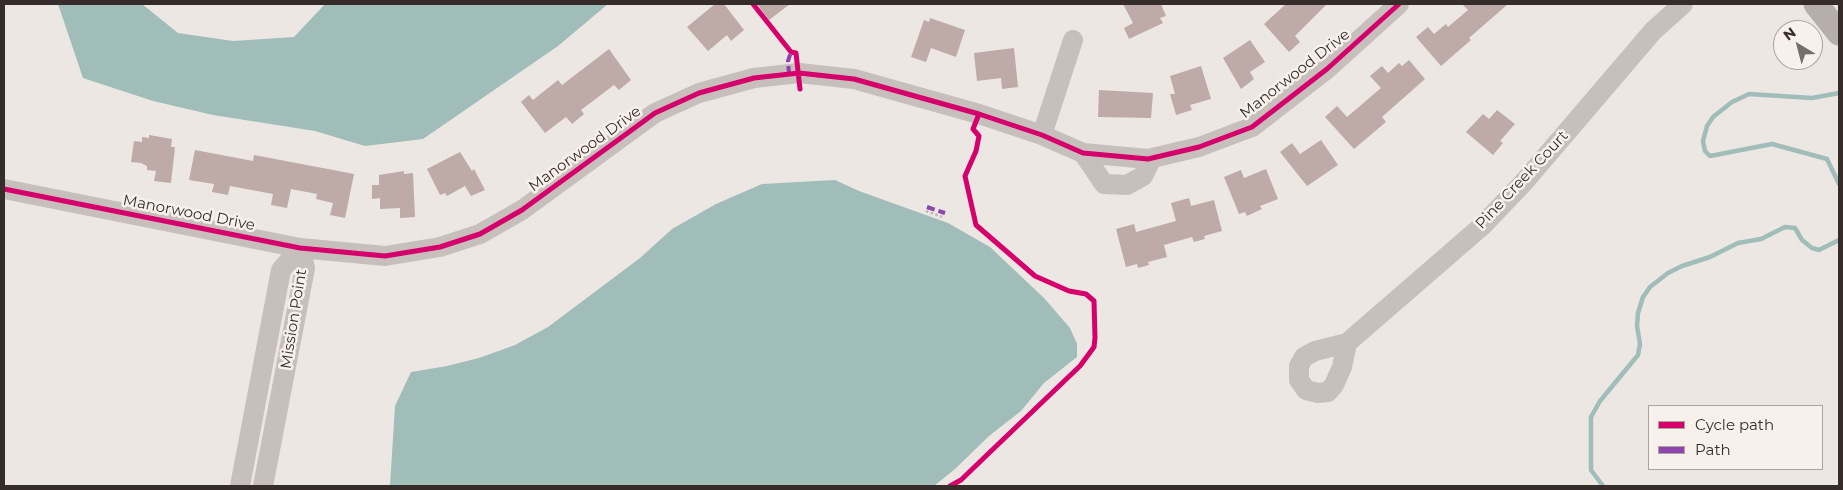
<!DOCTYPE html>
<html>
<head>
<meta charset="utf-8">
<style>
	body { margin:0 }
	#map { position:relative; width:1843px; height:490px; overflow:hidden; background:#ece7e3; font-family:Montserrat,sans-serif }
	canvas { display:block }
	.frame { position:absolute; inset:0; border:5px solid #362d2a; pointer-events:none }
	.legend { position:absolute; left:1648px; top:405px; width:175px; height:65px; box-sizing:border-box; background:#f8f1eb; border:1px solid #aaa39e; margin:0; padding:6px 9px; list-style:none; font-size:15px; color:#362d2a }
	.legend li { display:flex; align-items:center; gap:10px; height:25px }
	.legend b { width:25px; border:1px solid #aaa39e }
	.north { position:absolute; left:1773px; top:20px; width:50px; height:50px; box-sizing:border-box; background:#f8f1eb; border:1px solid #aaa39e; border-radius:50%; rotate:323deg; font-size:14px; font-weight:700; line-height:20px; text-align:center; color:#362d2a }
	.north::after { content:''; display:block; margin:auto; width:18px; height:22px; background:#766e6b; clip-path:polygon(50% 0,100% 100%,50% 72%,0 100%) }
</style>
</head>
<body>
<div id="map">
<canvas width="1843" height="490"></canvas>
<div class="frame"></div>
<ul class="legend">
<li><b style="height:6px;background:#d6006c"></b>Cycle path</li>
<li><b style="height:6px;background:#8e44ad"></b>Path</li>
</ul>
<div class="north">N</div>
</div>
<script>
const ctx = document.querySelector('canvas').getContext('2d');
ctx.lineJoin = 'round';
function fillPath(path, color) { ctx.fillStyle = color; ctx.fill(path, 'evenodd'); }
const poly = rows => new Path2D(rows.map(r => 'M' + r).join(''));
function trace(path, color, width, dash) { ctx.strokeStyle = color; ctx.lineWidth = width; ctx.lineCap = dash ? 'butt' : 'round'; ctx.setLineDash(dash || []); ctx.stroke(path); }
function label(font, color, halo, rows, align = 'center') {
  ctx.font = font + ' Montserrat,sans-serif'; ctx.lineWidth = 5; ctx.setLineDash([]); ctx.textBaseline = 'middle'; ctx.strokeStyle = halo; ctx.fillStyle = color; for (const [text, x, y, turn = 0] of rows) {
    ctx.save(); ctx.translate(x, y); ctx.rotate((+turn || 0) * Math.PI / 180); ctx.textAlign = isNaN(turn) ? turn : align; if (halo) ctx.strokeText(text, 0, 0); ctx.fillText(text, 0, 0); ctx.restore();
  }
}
const water = poly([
	[58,4,142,4,178,33,233,41,294,37,325,4,608,4,558,46,423,139,365,146,315,131,213,115,153,101,83,78],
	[835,180,859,191,948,223,990,247,1044,298,1070,328,1077,344,1077,357,1044,383,1021,411,989,436,955,469,934,486,390,486,395,406,411,372,447,366,479,358,515,345,548,327,640,258,672,229,716,204,762,184]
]);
const stream = poly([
	[1839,93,1812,98,1749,94,1732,102,1713,117,1707,126,1703,141,1705,151,1710,156,1772,144,1827,159,1839,184],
	[1603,486,1591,470,1591,417,1600,401,1638,355,1640,344,1637,326,1638,313,1643,297,1650,287,1668,273,1682,266,1710,257,1738,243,1761,239,1785,227,1795,228,1802,240,1812,248,1819,250,1839,240]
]);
const building = poly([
	[715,4,724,4,744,30,731,41,727,35,708,51,687,27],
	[757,4,790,4,769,20],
	[1123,4,1161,4,1166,16,1160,18,1163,23,1129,39,1124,28,1133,23],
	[1286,4,1327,4,1295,36,1300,42,1289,52,1264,24],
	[1462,4,1508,4,1469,38,1471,40,1441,66,1416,37,1428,27,1434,34,1446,24,1448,27,1468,10],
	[930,18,965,30,956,57,931,48,926,62,911,57,924,20,929,22],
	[1250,40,1265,62,1250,72,1254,79,1241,89,1223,58],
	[1014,48,1018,87,1002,89,1001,78,977,81,974,53],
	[609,49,631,80,619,90,614,85,581,110,584,114,572,124,566,117,545,133,521,102,529,95,533,100,558,80,562,85],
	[1409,60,1425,79,1382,117,1386,122,1354,149,1325,117,1337,106,1347,117,1381,88,1370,76,1382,66,1388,73,1399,63,1402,66],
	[1201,66,1211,99,1190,105,1192,110,1176,115,1170,94,1175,94,1170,76],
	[1099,90,1153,93,1151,118,1098,117],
	[1497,110,1515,124,1500,141,1503,143,1493,155,1466,132,1483,114,1489,119],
	[149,135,172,139,171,147,175,147,171,183,154,181,156,171,147,170,147,166,141,163,131,162,134,141,142,142,142,137,149,138],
	[1321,140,1338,165,1307,186,1280,152,1292,143,1300,154],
	[195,150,253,161,254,155,354,174,345,218,330,215,333,203,316,199,317,194,291,189,287,208,271,205,273,194,230,186,228,195,212,192,214,184,189,180],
	[460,152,472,171,474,169,485,190,471,196,465,186,447,196,445,193,440,195,427,169],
	[1266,169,1278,199,1260,206,1262,209,1247,216,1245,212,1239,214,1224,177,1241,170,1244,178],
	[404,171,404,174,413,173,415,217,400,218,400,208,380,209,380,198,372,199,372,185,379,185,379,175],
	[1189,198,1191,206,1214,200,1222,231,1204,236,1205,239,1194,242,1192,237,1164,245,1167,257,1148,262,1149,265,1138,268,1137,264,1126,267,1116,229,1134,224,1136,232,1176,221,1171,203]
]);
const path = poly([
	[926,211,942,217]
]);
const minor = poly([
	[1042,135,1073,40],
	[1083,153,1104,184,1127,185,1143,176,1152,158],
	[4,189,300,248,385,256,440,247,480,234,522,210,655,113,699,93,754,78,799,73,854,79,979,114,1042,135,1083,153,1148,159,1199,147,1252,127,1327,69,1399,4],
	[1347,343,1342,367,1334,385,1328,392,1318,393,1306,390,1299,380,1299,366,1304,357,1315,351,1347,343,1482,226,1524,182,1653,31,1683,4],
	[240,486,281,270,300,248],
	[263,486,305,268,300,248]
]);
const major = poly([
	[1816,4,1839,33]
]);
const quiet = poly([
	[789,74,788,61,791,52],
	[927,207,945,213]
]);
const cycleway = poly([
	[753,4,791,52,796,53,800,89],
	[4,189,300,248,385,256,440,247,480,234,522,210,655,113,699,93,754,78,799,73,854,79,979,114,1042,135,1083,153,1148,159,1199,147,1252,127,1327,69,1399,4],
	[950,486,961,480,988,454,1080,366,1094,347,1095,338,1094,301,1086,294,1069,291,1035,276,976,225,965,176,976,151,979,136,973,129,979,114]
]);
const streetNames = [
	["Manorwood Drive",1295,74,-38],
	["Manorwood Drive",585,149,-36],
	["Pine Creek Court",1522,180,-47],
	["Manorwood Drive",189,213,11],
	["Mission Point",294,319,-81]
];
fillPath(water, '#a0bdba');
trace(stream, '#a0bdba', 4.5);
fillPath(building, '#beaaa6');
trace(path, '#bfb8b4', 2.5, [2.5, 2.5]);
trace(minor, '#c6bfbb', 20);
trace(major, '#b5aeaa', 25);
trace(quiet, '#8e44ad', 4, [8, 4]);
trace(cycleway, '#d6006c', 5);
label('15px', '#362d2a', '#f8f1eb', streetNames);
</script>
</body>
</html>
